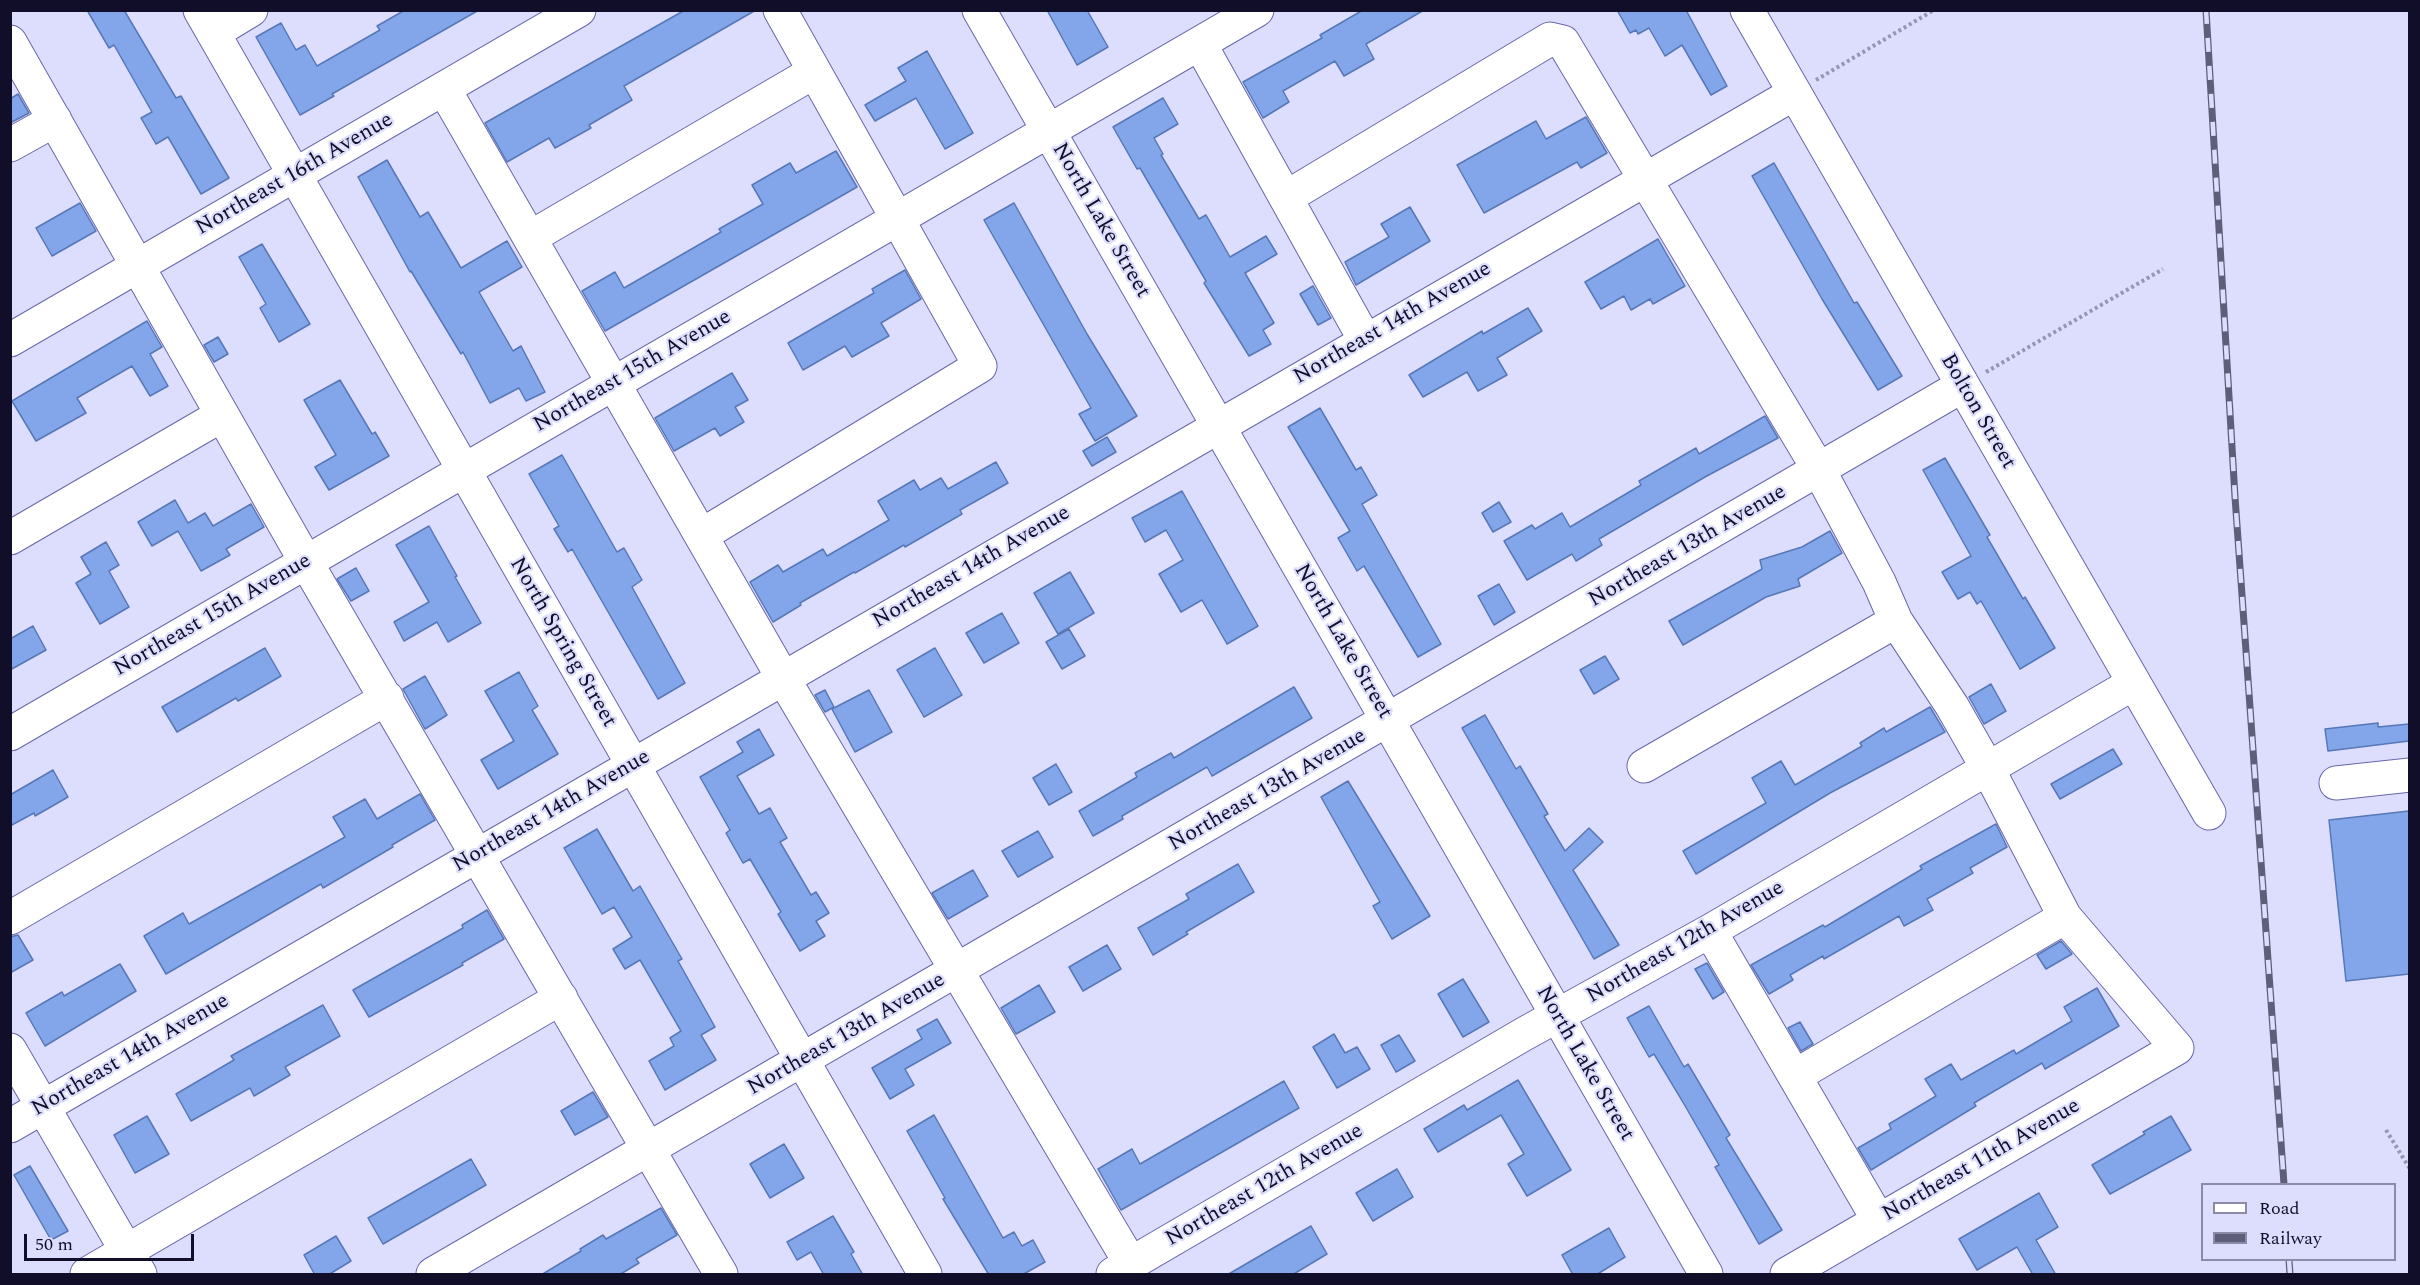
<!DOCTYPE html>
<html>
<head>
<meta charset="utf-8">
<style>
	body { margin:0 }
	#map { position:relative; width:2420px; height:1285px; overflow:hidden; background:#dddefd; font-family:Spectral,serif }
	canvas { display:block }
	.frame { position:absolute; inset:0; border:12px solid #100e29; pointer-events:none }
	.legend { position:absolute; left:2201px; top:1183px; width:195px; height:78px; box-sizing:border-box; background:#dddefd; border:2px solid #8b8ba8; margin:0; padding:8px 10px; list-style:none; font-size:18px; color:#100e29 }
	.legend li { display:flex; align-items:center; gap:12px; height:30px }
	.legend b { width:30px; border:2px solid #8b8ba8 }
	.scale { position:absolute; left:24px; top:1234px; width:170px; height:27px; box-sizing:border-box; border:3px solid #100e29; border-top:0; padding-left:8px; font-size:18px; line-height:21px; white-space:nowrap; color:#100e29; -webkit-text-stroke:4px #dddefd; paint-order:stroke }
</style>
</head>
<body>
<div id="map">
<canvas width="2420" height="1285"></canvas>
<div class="frame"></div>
<ul class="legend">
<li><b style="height:8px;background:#fff"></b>Road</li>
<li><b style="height:8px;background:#5f5e7a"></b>Railway</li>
</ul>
<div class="scale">50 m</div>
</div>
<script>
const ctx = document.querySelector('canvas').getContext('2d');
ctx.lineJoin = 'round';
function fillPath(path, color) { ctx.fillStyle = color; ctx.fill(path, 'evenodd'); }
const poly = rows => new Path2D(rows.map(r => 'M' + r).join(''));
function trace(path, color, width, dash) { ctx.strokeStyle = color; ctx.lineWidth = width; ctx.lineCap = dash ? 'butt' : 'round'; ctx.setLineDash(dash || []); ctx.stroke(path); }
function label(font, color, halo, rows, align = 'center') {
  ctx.font = font + ' Spectral,serif'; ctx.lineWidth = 4.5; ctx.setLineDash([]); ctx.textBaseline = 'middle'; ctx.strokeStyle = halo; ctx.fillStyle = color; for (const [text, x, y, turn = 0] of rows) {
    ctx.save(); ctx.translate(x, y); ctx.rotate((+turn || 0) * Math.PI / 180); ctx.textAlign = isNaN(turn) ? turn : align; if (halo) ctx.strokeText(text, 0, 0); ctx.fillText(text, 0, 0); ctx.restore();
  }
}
const building = poly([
	[87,10,124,10,176,98,181,96,229,178,201,194,168,137,156,144,141,118,152,112,114,45,109,48,87,10],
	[405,10,479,10,332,94,334,96,300,115,256,37,281,23,296,50,305,45,317,66,380,30,377,26,405,10],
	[685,10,756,10,624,86,632,100,589,125,591,128,555,148,549,138,507,162,485,123,685,10],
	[1047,10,1087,10,1108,47,1077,65,1047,10],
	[1363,10,1424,10,1366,44,1374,59,1344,76,1335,61,1283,91,1289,102,1263,118,1243,82,1322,38,1320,35,1363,10],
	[1617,10,1686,10,1727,86,1711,95,1682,45,1665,56,1649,28,1638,34,1636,30,1630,33,1617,10],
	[927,51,973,133,945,149,916,98,875,121,865,105,906,81,898,68,927,51],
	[18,94,29,113,10,123,10,99,18,94],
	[1163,98,1178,124,1154,138,1163,154,1161,155,1199,219,1206,215,1230,257,1266,236,1277,254,1245,273,1274,323,1263,330,1271,344,1249,356,1204,283,1206,281,1140,168,1137,169,1113,127,1163,98],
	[1586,117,1607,153,1581,168,1577,162,1484,213,1457,165,1536,121,1546,139,1586,117],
	[836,151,857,187,605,331,582,291,615,272,624,288,721,232,719,229,763,204,752,185,790,163,796,173,836,151],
	[387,160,420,217,428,212,461,268,507,241,522,267,479,292,513,351,521,346,545,392,526,401,519,388,490,403,463,352,461,354,411,271,410,272,358,177,387,160],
	[1774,163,1854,303,1857,302,1902,376,1878,390,1822,299,1752,176,1774,163],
	[80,203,96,231,52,256,36,228,80,203],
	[1014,203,1087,334,1137,416,1095,441,1079,414,1091,408,984,220,1014,203],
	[1410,207,1430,241,1356,285,1345,262,1389,237,1381,224,1410,207],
	[1658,239,1685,286,1653,304,1650,299,1631,310,1624,296,1601,309,1585,282,1658,239],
	[262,244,310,324,279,342,260,308,266,304,239,257,262,244],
	[905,270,921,299,881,323,889,336,852,357,845,346,803,370,788,343,874,293,872,289,905,270],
	[1313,286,1331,318,1318,325,1300,294,1313,286],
	[1528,308,1542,331,1497,358,1507,375,1478,391,1467,372,1423,397,1409,375,1482,331,1483,334,1528,308],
	[147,321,162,347,150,354,168,386,150,396,132,366,77,398,86,413,36,441,12,401,147,321],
	[218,337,228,354,214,362,204,345,218,337],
	[732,373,748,400,735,407,744,422,720,436,715,428,674,451,655,418,732,373],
	[340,380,372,434,375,432,389,456,329,490,315,467,336,455,304,400,340,380],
	[1320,408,1356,470,1361,467,1377,495,1362,504,1441,644,1418,657,1364,566,1357,571,1338,538,1350,531,1288,427,1320,408],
	[1765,416,1778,438,1705,477,1599,539,1602,545,1576,561,1572,554,1527,580,1504,541,1532,525,1535,529,1562,513,1570,527,1641,485,1639,481,1696,448,1699,454,1765,416],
	[1107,437,1116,452,1092,466,1083,451,1107,437],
	[562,455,617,552,624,548,642,580,632,587,685,683,658,699,572,549,568,552,554,529,559,526,529,474,562,455],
	[1945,458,1990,535,1987,537,2023,599,2025,597,2055,648,2020,669,1981,601,1977,604,1970,592,1958,599,1942,572,1971,556,1923,470,1945,458],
	[996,462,1008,483,960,510,962,514,905,547,904,545,855,573,854,572,800,603,801,605,773,622,750,582,778,565,783,572,823,549,827,556,889,520,878,501,914,480,920,490,941,478,948,489,996,462],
	[1182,491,1258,626,1227,644,1202,600,1181,612,1159,574,1183,560,1166,530,1145,542,1132,518,1182,491],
	[175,500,188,523,205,513,213,526,251,504,264,527,226,549,230,555,201,571,178,531,152,546,138,522,175,500],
	[1499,502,1511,522,1493,532,1482,513,1499,502],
	[429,526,457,576,455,577,481,623,448,642,437,622,404,641,394,622,429,602,396,545,429,526],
	[1830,531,1842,553,1798,579,1800,586,1766,597,1683,645,1669,621,1762,569,1760,560,1802,547,1830,531],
	[106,542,119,565,109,571,129,607,100,624,76,583,91,574,81,557,106,542],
	[356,568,369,591,351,601,337,579,356,568],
	[1070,572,1094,613,1058,634,1034,593,1070,572],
	[1499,584,1515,612,1494,625,1478,596,1499,584],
	[1002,613,1019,643,984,663,966,633,1002,613],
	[33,626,46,650,10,670,10,639,33,626],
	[1069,629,1085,656,1062,669,1046,642,1069,629],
	[265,648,281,676,238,701,236,698,177,732,162,707,265,648],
	[935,648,962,695,924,717,897,670,935,648],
	[1605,656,1619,679,1594,694,1580,670,1605,656],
	[519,672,538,706,532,710,558,754,498,789,481,760,514,741,485,691,519,672],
	[425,676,447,715,425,729,403,689,425,676],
	[1991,684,2006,711,1984,724,1969,697,1991,684],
	[1294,687,1312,718,1212,776,1207,767,1122,816,1123,819,1093,836,1079,811,1137,777,1135,773,1171,753,1174,758,1294,687],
	[825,690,834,707,825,712,815,695,825,690],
	[869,690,892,732,855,752,832,709,869,690],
	[1930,707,1945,732,1830,793,1696,874,1683,851,1766,803,1752,778,1781,761,1795,785,1862,746,1860,743,1884,728,1886,732,1930,707],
	[1485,715,1516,769,1520,766,1548,814,1544,816,1565,851,1589,828,1603,842,1573,870,1619,945,1594,959,1462,728,1485,715],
	[2378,723,2378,727,2409,724,2409,741,2328,751,2325,729,2378,723],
	[759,729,774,755,737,776,759,814,770,808,787,838,780,842,811,895,816,892,829,913,816,921,825,936,800,951,778,914,781,912,750,859,743,863,726,833,730,830,700,777,743,752,737,742,759,729],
	[2113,749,2122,764,2060,799,2051,784,2113,749],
	[1056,764,1072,792,1049,805,1033,778,1056,764],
	[53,770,68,797,35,816,34,813,10,826,10,795,53,770],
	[1348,781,1430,916,1392,939,1373,906,1380,902,1321,797,1348,781],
	[420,794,435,820,392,845,393,847,323,888,321,884,166,974,144,936,183,913,189,924,345,837,333,817,365,799,377,819,420,794],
	[2409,811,2409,974,2346,981,2329,820,2409,811],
	[1996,824,2007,847,1970,868,1973,873,1927,899,1933,910,1904,926,1899,916,1824,959,1823,956,1790,975,1793,980,1769,994,1751,965,1823,925,1825,927,1922,869,1920,866,1996,824],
	[597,829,633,891,640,886,682,959,678,961,715,1027,701,1035,716,1060,665,1090,649,1061,674,1046,670,1038,681,1031,640,960,625,969,613,949,632,937,614,907,602,914,564,848,597,829],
	[1038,831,1053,857,1018,877,1002,851,1038,831],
	[1238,864,1254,892,1186,932,1188,934,1153,955,1138,928,1189,899,1186,894,1238,864],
	[973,870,988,896,948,919,932,893,973,870],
	[487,910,504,939,462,963,463,965,369,1017,353,990,463,928,462,925,487,910],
	[18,935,33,960,10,973,10,937,18,935],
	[2061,941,2072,954,2046,969,2037,955,2061,941],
	[1107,945,1121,969,1083,991,1069,967,1107,945],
	[1707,963,1724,992,1713,999,1695,969,1707,963],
	[120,964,136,991,45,1046,26,1013,62,992,64,996,120,964],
	[1463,979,1489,1022,1463,1037,1438,994,1463,979],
	[1039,985,1055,1012,1016,1034,1001,1008,1039,985],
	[2097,988,2119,1026,2045,1069,2042,1063,1974,1103,1976,1106,1871,1170,1858,1148,1891,1129,1889,1124,1936,1096,1925,1079,1951,1064,1961,1080,2014,1050,2016,1054,2072,1021,2064,1007,2097,988],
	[323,1005,340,1036,285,1067,290,1075,254,1096,250,1088,191,1121,176,1094,234,1060,231,1056,323,1005],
	[1649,1006,1684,1067,1688,1064,1730,1135,1726,1138,1782,1230,1759,1244,1715,1167,1719,1165,1684,1104,1654,1054,1649,1057,1627,1018,1649,1006],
	[937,1019,951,1043,905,1069,914,1085,890,1099,872,1068,922,1039,917,1030,937,1019],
	[1800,1022,1813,1044,1801,1051,1788,1028,1800,1022],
	[1334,1034,1345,1053,1357,1047,1370,1069,1337,1088,1313,1047,1334,1034],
	[1399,1035,1415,1061,1396,1072,1381,1045,1399,1035],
	[1518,1080,1571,1170,1527,1196,1508,1164,1524,1154,1501,1115,1438,1152,1424,1129,1464,1105,1467,1110,1518,1080],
	[1284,1081,1299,1108,1121,1210,1098,1169,1132,1149,1140,1164,1284,1081],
	[593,1092,608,1117,575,1135,561,1111,593,1092],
	[934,1115,1003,1238,1014,1232,1022,1246,1033,1240,1045,1262,1022,1275,989,1275,943,1199,945,1198,907,1131,934,1115],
	[147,1116,169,1154,135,1173,114,1135,147,1116],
	[2171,1116,2191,1150,2110,1194,2092,1165,2145,1134,2143,1132,2171,1116],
	[784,1144,804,1178,770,1198,750,1164,784,1144],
	[471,1159,486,1185,383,1244,368,1218,471,1159],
	[30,1166,68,1231,51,1240,14,1175,30,1166],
	[1397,1169,1413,1197,1373,1221,1356,1193,1397,1169],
	[2039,1193,2058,1227,2036,1240,2056,1275,2033,1275,2017,1247,1977,1270,1959,1239,2039,1193],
	[661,1208,677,1235,636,1259,639,1263,619,1275,541,1275,581,1251,580,1249,603,1235,606,1239,661,1208],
	[833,1216,854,1252,851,1254,863,1275,824,1275,811,1252,797,1260,787,1242,833,1216],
	[1311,1226,1327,1254,1292,1275,1227,1275,1311,1226],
	[1609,1228,1625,1257,1596,1275,1573,1275,1562,1255,1609,1228],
	[336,1236,351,1261,328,1275,315,1275,304,1255,336,1236]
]);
const path = poly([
	[1816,80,1934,10],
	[1986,372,2163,269],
	[2386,1130,2410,1169]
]);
const minor = poly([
	[200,10,925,1274],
	[979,10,1706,1274],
	[1747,10,2209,813],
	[213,33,251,10],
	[10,42,306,562,721,1274],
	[1200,44,1365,340],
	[444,89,783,678,1131,1264],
	[10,145,55,120],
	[1287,197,1550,39,1563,42,1819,470,1879,582,1896,621,1952,706,1988,769,2065,917,1795,1076],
	[531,237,814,72],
	[10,340,579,10],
	[702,535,980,366,780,10],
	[10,538,222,415],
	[10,734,1257,10],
	[1644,766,1896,621],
	[2336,783,2410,775],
	[10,918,387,698],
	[1710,931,1879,1221],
	[10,1050,140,1274],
	[10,1126,1795,93],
	[87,1274,561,998],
	[433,1274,1962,386],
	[1113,1274,1524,1034,1710,931,2134,683],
	[1787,1274,2177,1048,2065,917]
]);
const rail = poly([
	[2206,10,2235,497,2284,1184],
	[2289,1260,2290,1274]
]);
const streetNames = [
	["Northeast 16th Avenue",295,175,-30],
	["North Lake Street",1100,221,60],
	["Northeast 14th Avenue",1393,324,-30],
	["Northeast 15th Avenue",633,372,-30],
	["Bolton Street",1977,412,60],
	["Northeast 13th Avenue",1688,547,-30],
	["Northeast 14th Avenue",972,568,-30],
	["Northeast 15th Avenue",213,616,-30],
	["North Lake Street",1342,642,60],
	["North Spring Street",562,643,60],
	["Northeast 13th Avenue",1268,791,-30],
	["Northeast 14th Avenue",552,812,-30],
	["Northeast 12th Avenue",1686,943,-30],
	["Northeast 13th Avenue",847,1035,-30],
	["Northeast 14th Avenue",131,1056,-30],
	["North Lake Street",1584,1064,60],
	["Northeast 11th Avenue",1982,1161,-30],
	["Northeast 12th Avenue",1265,1186,-30]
];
fillPath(building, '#83a6eb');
trace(building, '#5777b7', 1.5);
trace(minor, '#6867ac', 35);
trace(path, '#9696b4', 4, [3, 3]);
trace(minor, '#fff', 33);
trace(rail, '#5f5e7a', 7);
trace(rail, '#dddefd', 4.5, [14]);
label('22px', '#100e29', '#dddefd', streetNames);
</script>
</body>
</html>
